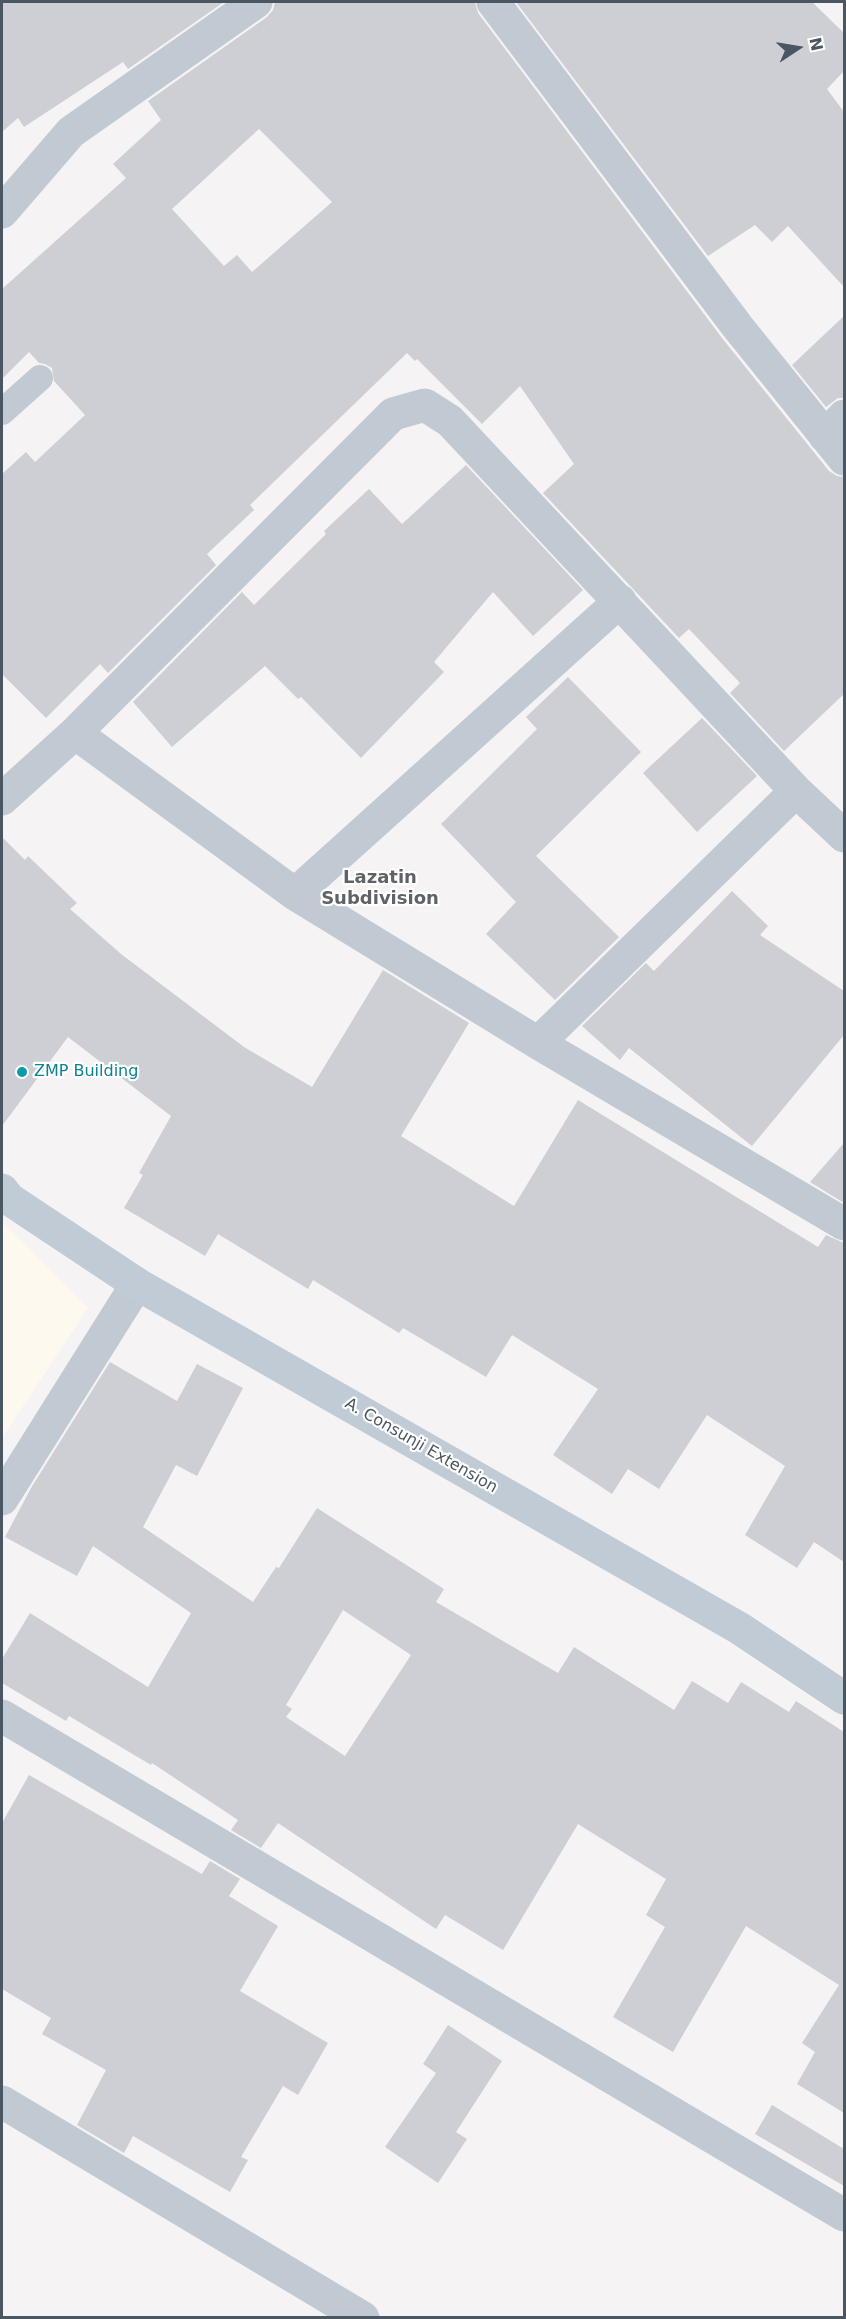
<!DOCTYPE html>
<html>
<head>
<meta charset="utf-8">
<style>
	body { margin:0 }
	#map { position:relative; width:846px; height:2319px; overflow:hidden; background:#f5f3f3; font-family:"DejaVu Sans",sans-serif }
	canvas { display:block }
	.frame { position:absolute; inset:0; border:3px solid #4a5661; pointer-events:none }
	.north { position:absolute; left:768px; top:18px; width:60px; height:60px; -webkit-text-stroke:4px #fff; paint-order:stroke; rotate:78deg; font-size:16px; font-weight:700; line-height:24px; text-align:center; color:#4a5661 }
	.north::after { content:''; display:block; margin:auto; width:21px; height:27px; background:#4a5661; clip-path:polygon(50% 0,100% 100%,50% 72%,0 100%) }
</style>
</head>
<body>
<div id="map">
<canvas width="846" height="2319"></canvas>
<div class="frame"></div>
<div class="north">N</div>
</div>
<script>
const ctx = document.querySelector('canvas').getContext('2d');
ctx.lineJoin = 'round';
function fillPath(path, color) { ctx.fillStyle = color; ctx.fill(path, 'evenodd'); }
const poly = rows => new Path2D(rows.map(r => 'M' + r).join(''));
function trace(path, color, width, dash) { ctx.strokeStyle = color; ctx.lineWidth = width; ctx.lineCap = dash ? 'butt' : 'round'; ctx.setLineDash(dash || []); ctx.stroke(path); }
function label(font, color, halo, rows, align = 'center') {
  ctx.font = font + ' "DejaVu Sans",sans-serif'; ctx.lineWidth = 4.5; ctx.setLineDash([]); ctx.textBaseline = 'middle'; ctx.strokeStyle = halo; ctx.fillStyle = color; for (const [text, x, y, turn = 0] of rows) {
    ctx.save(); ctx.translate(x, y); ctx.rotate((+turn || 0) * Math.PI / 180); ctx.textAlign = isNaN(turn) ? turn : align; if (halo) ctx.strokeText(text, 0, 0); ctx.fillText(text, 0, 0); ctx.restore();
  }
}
const commercial = poly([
	[2,1221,88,1308,2,1438]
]);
const building = poly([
	[2,2,224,2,128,69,123,62,24,127,18,118,2,132],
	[275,2,475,2,478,13,722,338,829,471,837,476,844,477,844,694,784,751,730,693,740,683,689,629,679,638,543,493,574,464,520,386,482,424,417,359,415,361,407,353,250,505,254,510,207,554,216,565,108,673,100,664,46,718,2,674,2,474,26,452,35,462,85,415,54,381,52,368,45,364,39,363,29,352,2,379,2,289,126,178,113,164,161,120,148,101,267,17,273,10],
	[259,129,332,202,252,272,237,255,224,266,172,209],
	[516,2,812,2,844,33,844,71,827,89,844,112,844,287,788,226,772,242,755,225,708,256],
	[844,316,844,398,838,398,826,407,792,365],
	[466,465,583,590,533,636,493,592,434,662,444,672,361,758,301,697,298,699,265,666,172,747,133,702,242,592,254,605,326,534,324,531,369,489,402,524],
	[568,677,641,752,536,856,619,937,555,1000,486,934,516,902,441,824,537,729,526,717],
	[702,718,757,776,697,832,643,773],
	[2,837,25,860,28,856,77,903,70,909,121,954,244,1047,312,1087,383,970,469,1023,401,1136,514,1206,578,1100,818,1247,826,1235,844,1243,844,1562,814,1542,797,1568,745,1535,785,1466,707,1415,659,1489,628,1469,612,1494,553,1455,598,1389,512,1335,486,1377,403,1328,399,1333,313,1280,308,1289,218,1234,205,1256,124,1208,143,1175,139,1173,171,1116,68,1037,2,1126],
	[732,891,768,926,760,935,844,991,844,1035,752,1146,629,1048,620,1060,582,1026,646,963,654,971],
	[844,1143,844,1203,810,1182],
	[110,1362,177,1401,197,1364,243,1388,197,1476,176,1465,143,1527,253,1602,276,1567,279,1568,317,1508,444,1589,436,1602,558,1673,574,1647,674,1710,692,1681,728,1703,741,1682,789,1712,796,1701,844,1732,844,2113,797,2084,815,2052,802,2043,839,1985,746,1926,673,2052,613,2017,665,1927,646,1915,666,1879,578,1824,503,1950,445,1915,436,1929,278,1823,261,1848,231,1830,238,1820,152,1763,151,1765,69,1716,66,1721,2,1683,2,1659,30,1613,148,1687,191,1613,93,1546,77,1576,5,1537,31,1488],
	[343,1610,411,1655,345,1756,286,1717,292,1709,286,1705],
	[29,1775,202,1874,210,1861,240,1879,229,1896,278,1926,240,1991,328,2043,298,2095,283,2086,241,2157,248,2160,230,2192,133,2136,124,2153,77,2125,106,2070,42,2034,51,2018,2,1989,2,1823],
	[448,2025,502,2061,456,2132,467,2139,438,2183,385,2147,436,2073,423,2064],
	[772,2105,844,2149,844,2186,755,2134]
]);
const service = poly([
	[2,412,40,378]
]);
const minor = poly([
	[493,2,737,326,844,459],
	[2,212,71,132,256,2],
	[825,436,844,416],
	[75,733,295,894,538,1043,844,1224],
	[2,799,75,733,393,414,425,405,450,421,796,791,844,836],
	[295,894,620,601],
	[538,1043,796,791],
	[2,1499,137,1284],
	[2,1716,844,2215],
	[2,2102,363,2318]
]);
const secondary = poly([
	[2,1190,9,1199,137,1284,739,1628,844,1698]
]);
const markers = [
	[22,1072,6,"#0f9aa8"]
];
const cultureNames = [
	["ZMP Building",34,1072]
];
const streetNames = [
	["A. Consunji Extension",421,1446,30]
];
const neighbourhoodNames = [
	["Lazatin",380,878],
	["Subdivision",380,899]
];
fillPath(commercial, '#fdf9ef');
fillPath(building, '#cdcfd5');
trace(service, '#c1cad2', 26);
trace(minor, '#c1cad2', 33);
trace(secondary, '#c1cbd6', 33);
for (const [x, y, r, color] of markers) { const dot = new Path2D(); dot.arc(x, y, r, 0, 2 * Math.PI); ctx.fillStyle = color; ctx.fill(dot); trace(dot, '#fff', 2); }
label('16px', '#0d838f', '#fff', cultureNames, 'left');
label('16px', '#4a5661', '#fff', streetNames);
label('bold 18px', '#5f6368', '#fff', neighbourhoodNames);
</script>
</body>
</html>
